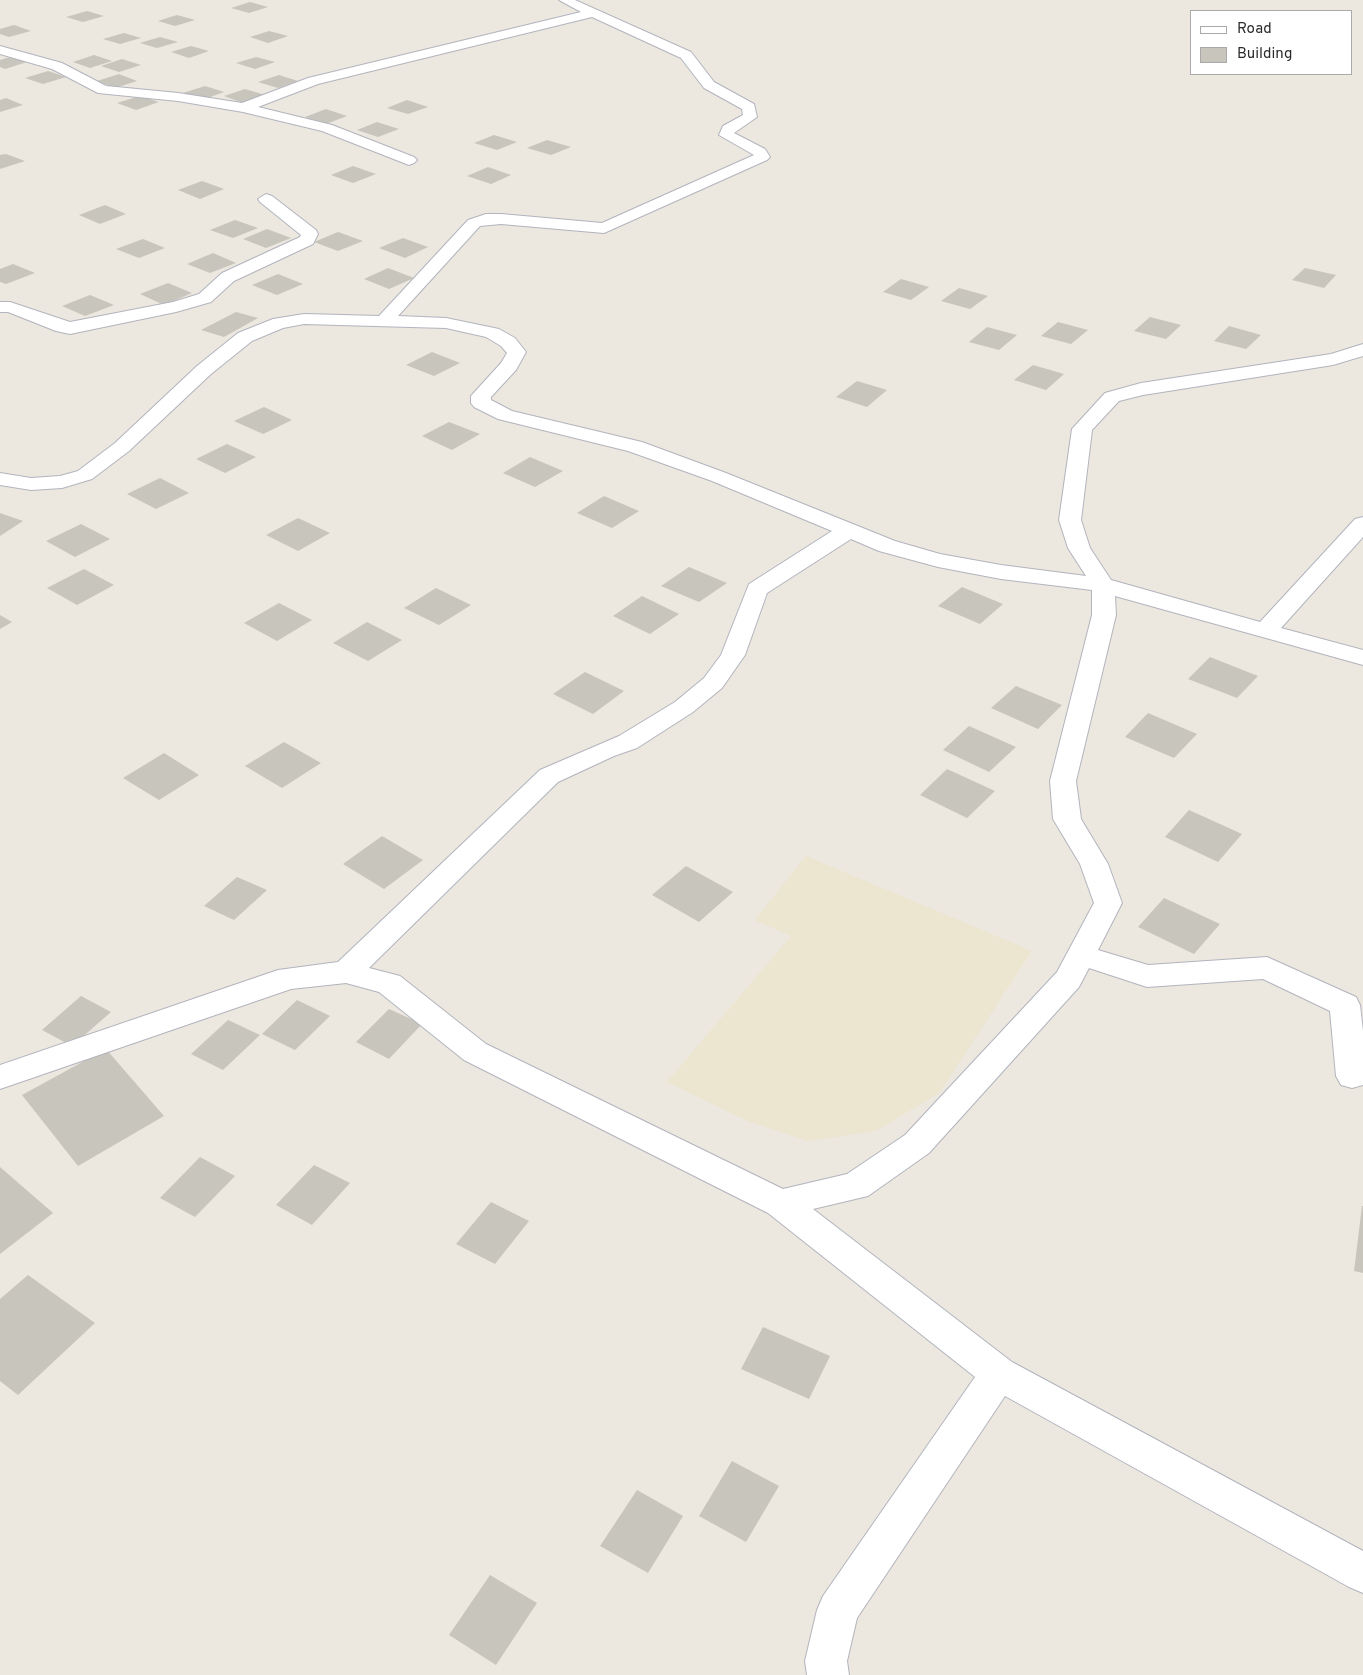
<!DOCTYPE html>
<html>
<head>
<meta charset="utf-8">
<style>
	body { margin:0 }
	#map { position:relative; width:1363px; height:1675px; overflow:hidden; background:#ece7df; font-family:Overpass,sans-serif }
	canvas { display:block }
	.legend { position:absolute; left:1190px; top:10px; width:162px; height:65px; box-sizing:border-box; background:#fff; border:1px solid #aaa; margin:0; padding:6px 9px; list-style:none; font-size:15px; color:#2b2b2b }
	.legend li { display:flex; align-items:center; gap:10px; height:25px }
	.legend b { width:25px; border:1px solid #aaa }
</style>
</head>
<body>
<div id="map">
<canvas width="1363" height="1675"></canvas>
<ul class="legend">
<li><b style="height:6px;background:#fff"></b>Road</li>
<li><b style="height:14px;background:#c8c5bd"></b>Building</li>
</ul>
</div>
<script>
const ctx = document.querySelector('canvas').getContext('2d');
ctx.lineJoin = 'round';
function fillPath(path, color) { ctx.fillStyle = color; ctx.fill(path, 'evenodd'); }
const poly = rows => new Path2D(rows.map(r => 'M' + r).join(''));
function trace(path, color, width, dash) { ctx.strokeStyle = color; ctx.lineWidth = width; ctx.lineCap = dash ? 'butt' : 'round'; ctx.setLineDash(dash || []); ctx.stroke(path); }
const education = poly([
	[806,856,1032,951,939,1093,876,1131,808,1141,748,1121,667,1082,791,936,755,920]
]);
const building = poly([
	[250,2,268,7,249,13,231,8],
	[87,11,104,16,83,22,66,17],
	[177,15,195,20,175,26,158,21],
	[14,25,31,31,9,37,0,34,0,29],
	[269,31,288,36,268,43,250,37],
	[124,33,141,38,120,44,103,39],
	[160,37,178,42,157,48,140,43],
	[191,46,209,51,189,58,171,52],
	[94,55,112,61,90,68,73,62],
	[10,57,27,62,5,69,0,67,0,60],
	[256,57,275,62,255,69,236,63],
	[122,59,141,65,119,72,101,66],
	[48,71,66,77,43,84,25,78],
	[119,74,137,81,115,88,97,81],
	[279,75,298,81,278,88,258,82],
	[205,86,224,92,202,100,183,93],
	[245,89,265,95,243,103,224,96],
	[140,96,159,102,136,110,117,103],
	[6,98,23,105,0,112,0,100],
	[407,100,428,107,408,114,387,108],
	[326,109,347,116,326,124,305,117],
	[377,122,399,129,378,137,357,130],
	[494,135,517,142,497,150,474,143],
	[547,140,571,147,551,155,527,148],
	[6,154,25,161,0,169,0,155],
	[353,166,376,174,353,183,331,175],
	[488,167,511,175,491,184,467,176],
	[202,181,224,189,200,199,178,190],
	[105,205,126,214,100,224,79,215],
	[235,220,258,228,233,238,210,230],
	[267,229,291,238,266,248,243,239],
	[338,232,363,241,338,251,314,242],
	[403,238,428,247,405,258,379,248],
	[143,239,165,248,139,258,116,249],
	[213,253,236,263,210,273,187,264],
	[13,264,35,273,6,284,0,282,0,269],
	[388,268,414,278,389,289,364,279],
	[1305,268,1336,275,1324,288,1292,280],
	[278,274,303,284,277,295,252,285],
	[901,279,929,287,911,300,883,292],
	[168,283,192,293,164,305,140,294],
	[959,288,988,296,970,309,941,301],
	[90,295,114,305,85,316,62,306],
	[236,312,258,318,224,337,201,330],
	[1150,317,1181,325,1166,339,1134,331],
	[1058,322,1088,330,1071,344,1041,336],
	[1229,326,1261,335,1246,349,1214,341],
	[987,327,1017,335,999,350,969,342],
	[432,352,460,363,434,376,406,365],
	[1033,365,1064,374,1046,390,1014,380],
	[857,381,887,390,867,407,836,397],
	[264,407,292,420,263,434,234,421],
	[449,422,480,434,452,450,422,436],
	[227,444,256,457,225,473,196,459],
	[530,457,563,471,535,487,503,473],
	[160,478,189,493,156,509,127,494],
	[604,496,639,511,612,528,577,513],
	[0,513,23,521,0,536],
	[298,518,330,533,298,551,266,535],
	[81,524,110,539,75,557,46,541],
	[689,567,727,583,699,602,661,586],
	[84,569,114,585,77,605,47,588],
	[962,587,1003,604,980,624,938,606],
	[436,588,471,605,439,625,404,608],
	[642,596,679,614,650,634,613,616],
	[279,603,312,620,277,641,244,623],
	[0,615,12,622,0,629],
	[367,622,402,640,368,661,333,643],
	[1210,657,1258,676,1237,698,1188,679],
	[585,672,624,691,593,714,553,694],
	[1016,686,1062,705,1038,729,991,708],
	[1148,713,1197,734,1174,758,1125,737],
	[969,726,1016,747,989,772,943,750],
	[284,742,321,763,282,788,245,766],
	[164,753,199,775,159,800,123,778],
	[947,769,995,791,967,818,920,795],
	[1189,810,1242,834,1218,862,1165,837],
	[382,836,423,860,384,889,343,864],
	[686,866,733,892,699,922,652,895],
	[237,877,267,890,234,920,204,906],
	[1164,898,1220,924,1194,954,1138,927],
	[81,996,111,1012,72,1046,42,1030],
	[297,1000,330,1016,295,1050,262,1034],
	[389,1009,422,1024,389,1059,356,1042],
	[228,1020,260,1035,223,1070,191,1054],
	[106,1049,164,1116,78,1166,22,1095],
	[200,1157,235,1176,195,1217,160,1198],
	[314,1165,350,1183,312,1225,276,1205],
	[0,1167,53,1213,0,1254],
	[491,1202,529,1221,495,1264,456,1244],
	[1362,1206,1363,1206,1363,1273,1354,1271],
	[28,1275,95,1323,18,1395,0,1381,0,1299],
	[763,1327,830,1356,809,1399,741,1369],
	[732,1461,779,1486,746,1542,699,1516],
	[637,1490,683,1516,648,1573,600,1546],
	[490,1575,537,1603,496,1665,449,1635]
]);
const minor = poly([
	[559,0,575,0,691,52,714,82,754,104,757,117,734,133,765,149,770,157,767,160,604,233,501,224,480,226,398,316,446,318,499,329,515,338,526,352,516,370,491,397,491,400,512,411,642,442,726,473,895,541,940,554,1001,565,1086,576,1068,548,1059,520,1072,429,1105,393,1141,383,1331,354,1363,344,1363,356,1333,365,1143,395,1119,401,1092,430,1081,520,1090,548,1111,580,1260,622,1355,519,1363,517,1363,537,1281,628,1363,650,1363,665,1115,596,1116,615,1076,781,1081,819,1108,864,1122,903,1098,950,1148,965,1267,957,1356,997,1360,1005,1363,1031,1363,1085,1352,1088,1341,1085,1336,1076,1330,1011,1263,979,1147,987,1089,968,1079,987,929,1153,868,1196,813,1209,1012,1362,1363,1551,1363,1593,1349,1587,1005,1396,857,1618,847,1661,849,1675,807,1675,805,1661,817,1610,823,1596,975,1377,768,1213,464,1060,379,992,346,983,291,989,0,1089,0,1065,278,970,338,962,540,770,619,736,675,702,704,678,721,655,749,584,832,531,712,481,628,451,498,419,474,407,471,403,471,396,501,363,507,353,501,346,486,337,446,328,304,324,283,328,252,341,211,374,129,451,92,479,62,488,31,490,0,485,0,473,31,478,60,476,78,471,115,443,197,366,238,333,273,319,304,314,379,316,468,220,486,214,501,214,602,223,754,155,719,135,723,126,743,115,742,109,704,88,681,58,592,17,318,84,258,107,332,125,414,157,417,160,414,163,409,165,322,131,243,112,178,101,98,93,52,69,0,54,0,46,62,63,106,86,178,93,242,103,308,78,581,12,559,0],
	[851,539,879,551,938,567,1001,579,1092,590,1092,615,1050,781,1053,819,1080,864,1094,903,1057,972,905,1135,847,1174,783,1189,486,1044,400,976,369,968,558,782,614,756,637,748,693,712,722,688,745,655,767,593,851,539],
	[266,194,272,196,316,230,318,234,313,244,234,281,211,302,176,312,70,334,56,331,8,312,0,312,0,302,10,302,70,322,173,302,199,294,222,273,300,237,301,235,260,202,258,199,266,194]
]);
fillPath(education, '#ece5cf');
fillPath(building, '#c8c5bd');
trace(minor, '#b2b4be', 2);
fillPath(minor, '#fff');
</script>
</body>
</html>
